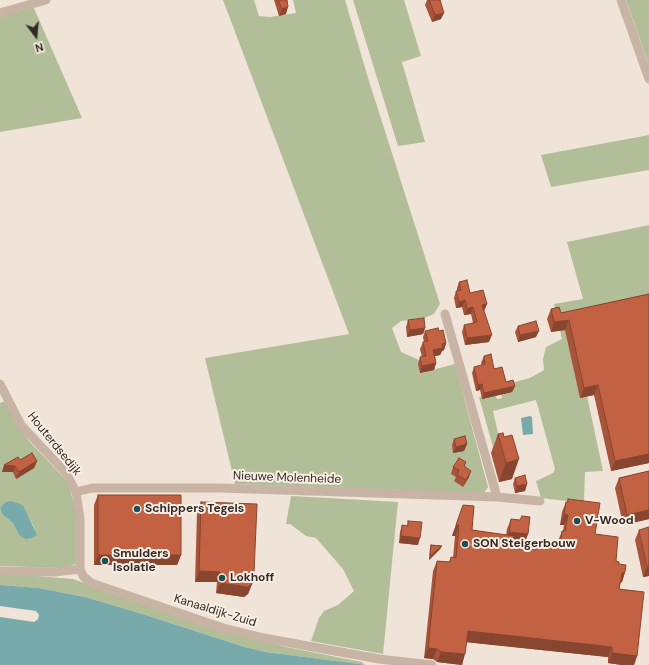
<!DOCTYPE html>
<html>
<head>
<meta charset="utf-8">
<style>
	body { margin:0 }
	#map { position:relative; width:649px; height:665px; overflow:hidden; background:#f0e4d8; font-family:"DM Sans",sans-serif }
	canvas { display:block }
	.north { position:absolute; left:16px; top:16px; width:40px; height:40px; -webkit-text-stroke:3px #f8eee3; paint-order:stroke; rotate:164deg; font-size:11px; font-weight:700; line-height:16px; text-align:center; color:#332a26 }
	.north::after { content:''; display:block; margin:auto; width:14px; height:18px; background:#332a26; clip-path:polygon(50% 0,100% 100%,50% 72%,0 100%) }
</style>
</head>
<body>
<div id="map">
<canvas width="649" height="665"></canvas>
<div class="north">N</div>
</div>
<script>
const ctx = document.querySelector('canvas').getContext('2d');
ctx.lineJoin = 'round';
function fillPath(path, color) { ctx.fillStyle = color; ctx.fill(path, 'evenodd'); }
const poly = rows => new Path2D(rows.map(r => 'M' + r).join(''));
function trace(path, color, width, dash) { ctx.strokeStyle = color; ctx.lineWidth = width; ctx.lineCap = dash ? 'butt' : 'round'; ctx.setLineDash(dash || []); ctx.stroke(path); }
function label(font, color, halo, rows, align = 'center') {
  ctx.font = font + ' "DM Sans",sans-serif'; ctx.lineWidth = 4; ctx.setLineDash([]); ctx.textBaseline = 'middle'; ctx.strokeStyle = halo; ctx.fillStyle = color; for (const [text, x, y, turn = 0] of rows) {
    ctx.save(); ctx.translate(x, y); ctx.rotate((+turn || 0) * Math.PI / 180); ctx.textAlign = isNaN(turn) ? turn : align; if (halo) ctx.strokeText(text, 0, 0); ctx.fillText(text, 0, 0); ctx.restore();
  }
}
const green = poly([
	[223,0,254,0,259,16,270,17,296,13,293,0,345,0,369,81,440,304,434,314,424,318,401,321,392,328,401,352,419,360,421,373,455,364,488,487,484,493,235,484,205,358,349,334],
	[353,0,404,0,421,56,402,62,425,142,398,146],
	[626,0,649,0,649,65],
	[33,6,82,118,0,132,0,16],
	[649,135,649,170,551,187,541,155],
	[649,225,649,302,582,372,603,471,585,472,584,503,541,498,536,481,553,473,555,469,536,400,493,411,505,463,498,465,479,397,495,393,497,399,502,398,500,386,530,378,544,370,543,359,546,347,562,339,554,304,583,299,567,242],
	[5,401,20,428,29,441,66,480,71,492,76,516,76,564,63,568,0,566,0,508,2,514,13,523,19,535,32,538,35,536,34,527,21,504,4,503,0,508,0,403],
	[291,496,398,502,383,654,311,641,319,618,324,611,338,605,354,591,343,569,316,538,306,536,290,524,286,524],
	[0,573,73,579,217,630,286,647,362,662,365,665,266,652,245,647,136,612,85,597,39,588,0,585]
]);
const water = poly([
	[530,416,532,417,533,434,523,435,521,418],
	[10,501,21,504,24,507,37,535,32,538,26,539,19,535,13,523,2,514,0,508,4,503],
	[0,585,39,588,85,597,136,612,245,647,266,652,366,665,0,665,0,617,34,622,38,619,39,615,36,611,0,606]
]);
const minor = poly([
	[621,0,649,79],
	[0,13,46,0],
	[0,384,21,425,66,473,76,492,80,519,80,569,83,576,91,583,223,628,264,638,379,659,432,665],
	[76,492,92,488,219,488,497,497,445,314],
	[497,497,540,501],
	[0,571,55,572,80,569]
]);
const wall = poly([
	[274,0,287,0,286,14,279,16],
	[427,0,440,0,441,19,432,22,425,5],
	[459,282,470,293,487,304,484,311,489,342,465,345,462,332,464,325,473,323,471,314,464,315,462,307,456,308,454,298,456,291,457,291,457,288],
	[649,294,649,463,611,471,594,395,580,398,565,330,551,332,547,319,551,309,561,313],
	[408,320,425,328,423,334,407,337,406,327],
	[518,326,536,337,518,342,515,332],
	[425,331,439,331,446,343,444,350,442,351,440,355,435,356,436,363,434,370,420,373,418,364,420,357,422,357,420,349,423,342,424,342,423,337],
	[484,356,506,382,515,386,512,392,482,399,480,390,476,391,472,373,474,367,482,365,481,363],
	[498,434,504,437,512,479,499,482,491,453],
	[454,439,467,444,464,451,453,453,452,445],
	[20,460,37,461,34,468,16,479,13,472,2,472],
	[465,466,469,477,463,487,454,481,456,477,451,474,453,467],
	[649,471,649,519,623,525,615,488,619,478],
	[515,478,527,484,525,491,515,493,513,484],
	[98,495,181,555,177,565,94,565,94,505],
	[568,499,616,561,625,572,622,582,620,583,619,589,637,656,634,665,622,665,608,663,608,657,467,642,462,665,437,662,433,659,424,658,433,571,437,561,449,562,451,557,453,558,455,536,452,536,463,505,472,530,506,535,507,529,511,519,528,534,524,544,513,543,513,548,535,550,537,544,558,546,558,541,562,531,563,531,564,525,560,525,562,512,566,502,567,502],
	[201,502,251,581,252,584,248,594,244,597,216,593,217,582,195,582,197,512],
	[408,521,418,545,399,543,400,532,402,525,407,526],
	[639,530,649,576,643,577,635,540],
	[431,545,442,546,440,549,429,560,430,548]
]);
const shadedWall = poly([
	[288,7,286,14,279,16,282,9],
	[444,13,441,19,432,22,435,15],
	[465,300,462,307,456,308,459,302],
	[487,304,484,311,482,305],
	[473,307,471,314,464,315,467,309],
	[569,320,565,330,551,332,554,322],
	[425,328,423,334,407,337,410,330],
	[539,331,536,337,518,342,520,335],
	[492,335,489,342,465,345,467,338],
	[446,343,444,350,442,351,440,355,431,357,433,350,442,344],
	[436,363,434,370,420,373,422,366],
	[482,384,480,390,476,391,478,385],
	[598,385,594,395,580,398,584,388],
	[515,386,512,392,482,399,484,393],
	[467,444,464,451,453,453,456,447],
	[649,454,649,463,611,471,615,461],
	[519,459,512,479,499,482,506,463],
	[37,461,34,468,16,479,19,472],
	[4,465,15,466,13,472,2,472],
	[471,471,469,477,463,487,466,480],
	[527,484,525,491,515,493,517,486],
	[649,510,649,519,623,525,627,515],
	[564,514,568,515,564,525,560,525],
	[456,525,459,525,455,536,452,536],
	[509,532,528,534,524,544,505,542],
	[401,536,420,538,418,545,399,543],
	[442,546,440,549,429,560,430,556],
	[98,555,181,555,177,565,94,565],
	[647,567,649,567,649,576,643,577],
	[199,571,220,572,217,582,195,582],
	[625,572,622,582,618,583,622,573],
	[249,573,254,573,250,584],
	[220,583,252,584,248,594,244,597,216,593],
	[468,631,612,647,608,657,464,642],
	[428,648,437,649,433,659,424,658],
	[441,652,465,654,462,665,437,662],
	[612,653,637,656,634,665,622,665,608,663]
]);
const building = poly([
	[278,0,287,0,288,7,282,9,278,0],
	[429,0,440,0,444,13,435,15,429,0],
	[467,280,470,293,483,290,487,304,482,305,492,335,467,338,464,325,477,322,473,307,467,309,465,300,459,302,456,291,461,290,459,282,467,280],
	[649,294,649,454,615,461,598,385,584,388,569,320,554,322,551,309,559,307,561,313,649,294],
	[424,318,425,328,410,330,408,320,424,318],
	[536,321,539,331,520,335,518,326,536,321],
	[438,328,439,331,443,330,446,343,442,344,443,348,433,350,436,363,422,366,420,357,426,356,423,342,428,341,425,331,438,328],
	[491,354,494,369,502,367,506,382,513,380,515,386,484,393,482,384,478,385,474,367,485,364,484,356,491,354],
	[503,433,504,437,512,435,519,459,506,463,498,434,503,433],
	[465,436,467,444,456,447,454,439,465,436],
	[32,453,37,461,19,472,15,466,4,465,18,457,20,460,32,453],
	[459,458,466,462,464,466,471,471,466,480,457,475,459,470,453,467,459,458],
	[649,471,649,510,627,515,619,478,649,471],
	[525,475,527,484,517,486,515,478,525,475],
	[98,495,181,495,181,555,98,555,98,495],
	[568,499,600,503,595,534,618,537,616,561,619,562,619,564,626,565,625,572,622,573,619,589,644,592,637,656,612,653,612,647,468,631,465,654,441,652,437,649,428,648,437,561,450,562,451,557,456,558,459,525,456,525,463,505,474,506,472,530,514,536,513,548,536,550,537,544,560,547,562,531,565,531,568,515,564,514,566,502,568,502,568,499],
	[201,502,257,504,254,573,249,573,252,584,248,587,220,583,220,572,199,571,201,502],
	[522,516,530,517,528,534,509,532,511,519,520,520,522,516],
	[408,521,422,522,420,538,401,536,402,525,408,526,408,521],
	[649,527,649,567,647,567,639,530,649,527],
	[431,545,442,546,430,556,431,545]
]);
const markers = [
	[137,509,4,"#1d4f53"],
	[577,521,4,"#1d4f53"],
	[465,544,4,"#1d4f53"],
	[105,561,4,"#1d4f53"],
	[222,578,4,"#1d4f53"]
];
const streetNames = [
	["Houterdsedijk",54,444,51],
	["Nieuwe Molenheide",287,478,2],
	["Kanaaldijk-Zuid",215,611,17]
];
const poiNames = [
	["Schippers Tegels",145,509],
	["V-Wood",585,521],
	["SON Steigerbouw",473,544],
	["Smulders",113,554],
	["Isolatie",113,568],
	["Lokhoff",230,578]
];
fillPath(green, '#b2be98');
fillPath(water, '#78aaac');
trace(minor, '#c7b4a4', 9);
fillPath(wall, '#a7543a');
fillPath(shadedWall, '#88452f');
fillPath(building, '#c26243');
trace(building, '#88452f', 1);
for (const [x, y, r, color] of markers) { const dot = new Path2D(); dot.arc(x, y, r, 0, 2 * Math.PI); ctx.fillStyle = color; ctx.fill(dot); trace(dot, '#f8eee3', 1.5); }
label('12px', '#332a26', '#f8eee3', streetNames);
label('bold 12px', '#332a26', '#f8eee3', poiNames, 'left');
</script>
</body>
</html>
